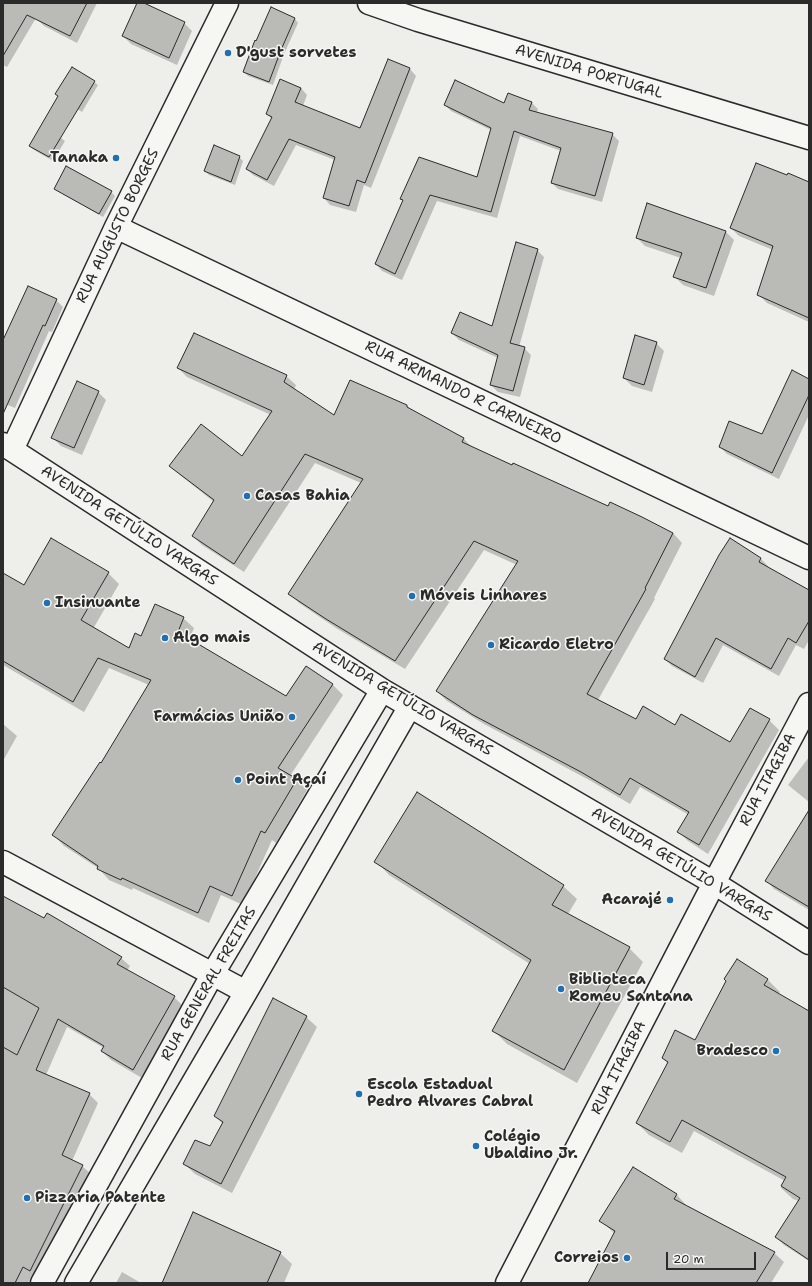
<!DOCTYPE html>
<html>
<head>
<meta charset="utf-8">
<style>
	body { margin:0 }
	#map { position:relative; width:812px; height:1286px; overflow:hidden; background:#eeeeea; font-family:"Shantell Sans",sans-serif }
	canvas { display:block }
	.frame { position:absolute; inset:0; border:4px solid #2b2b2b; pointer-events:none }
	.scale { position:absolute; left:666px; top:1252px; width:90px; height:18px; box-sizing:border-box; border:2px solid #2b2b2b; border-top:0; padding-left:5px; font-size:12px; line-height:14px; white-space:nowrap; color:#2b2b2b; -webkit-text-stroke:3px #f6f6f2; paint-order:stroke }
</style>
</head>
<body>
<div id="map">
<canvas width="812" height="1286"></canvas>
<div class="frame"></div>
<div class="scale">20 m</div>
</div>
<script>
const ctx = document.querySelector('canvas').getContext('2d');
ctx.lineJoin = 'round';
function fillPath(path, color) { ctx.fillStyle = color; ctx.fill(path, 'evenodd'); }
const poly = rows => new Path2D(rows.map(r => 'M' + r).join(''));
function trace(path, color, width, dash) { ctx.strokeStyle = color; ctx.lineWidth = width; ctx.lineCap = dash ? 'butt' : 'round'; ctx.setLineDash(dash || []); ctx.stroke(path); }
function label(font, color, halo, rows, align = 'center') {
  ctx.font = font + ' "Shantell Sans",sans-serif'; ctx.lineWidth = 3; ctx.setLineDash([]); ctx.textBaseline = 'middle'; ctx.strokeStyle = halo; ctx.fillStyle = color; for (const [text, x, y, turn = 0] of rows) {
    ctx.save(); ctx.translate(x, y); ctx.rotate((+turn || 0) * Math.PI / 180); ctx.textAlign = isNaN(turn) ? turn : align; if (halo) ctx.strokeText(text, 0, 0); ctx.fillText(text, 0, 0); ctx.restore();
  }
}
const shadow = poly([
	[3,3,97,3,77,43,44,26,36,18,7,67,3,65],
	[138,3,142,3,184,23,192,31,177,65,131,44,123,36],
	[271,9,295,19,298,23,284,54,273,85,248,76,244,72],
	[388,60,410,69,416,76,371,188,364,185,356,212,330,205,324,198,335,160,296,145,274,186,253,175,247,169,272,119,267,114,301,88,307,95,303,106,361,129],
	[94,82,98,85,82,112,61,98],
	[532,103,538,109,537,113,612,134,619,141,602,202,558,189,552,183,561,151,520,136,497,218,437,201,402,280,382,271,376,264,404,201,401,198,477,178,491,130,451,111,445,105,505,105],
	[41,128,61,138,65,141,53,161,34,150,30,146],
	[239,157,243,161,235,185,209,175,205,171],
	[809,183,809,322,767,303,758,294,773,250,739,236,731,228],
	[55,189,111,192,115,196,103,217,59,192],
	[726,232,734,240,714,296,683,285,675,277,681,258,645,246,637,238],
	[537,250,544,257,519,347,524,348,531,355,520,397,498,392,491,385,498,358,459,340,452,333,492,327],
	[56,300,63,307,52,332,49,331,15,408,3,403,3,343],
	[656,343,664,351,652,392,632,386,624,378],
	[178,368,286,376,296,385,294,390,335,416,407,406,412,411,464,439,473,448,608,507,673,533,682,543,654,598,655,599,598,700,636,720,676,726,730,744,750,709,769,720,779,730,708,854,688,841,679,832,689,815,640,787,630,804,591,781,484,724,447,701,437,691,517,565,484,550,405,669,336,628,299,603,290,594,361,483,315,463,244,572,202,545,193,536,214,502,180,475,170,466,242,457,271,415,187,377],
	[809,380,809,415,779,479,727,454,720,447,762,436],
	[98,392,106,400,82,455,61,446,52,437],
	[51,540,108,573,119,584,93,629,129,650,141,637,183,618,194,628,189,640,287,698,332,684,343,695,290,776,297,780,307,790,276,843,272,840,243,905,221,895,209,923,133,888,132,890,109,880,98,868,64,846,54,835,101,764,149,685,109,668,84,712,3,665,3,574,24,587],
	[761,559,768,566,767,567,809,592,809,640,804,649,796,645,779,676,723,645,703,683,672,666,665,659],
	[3,724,17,736,3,761],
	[809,757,809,802,788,785],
	[809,811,809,910,774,889,767,881],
	[376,861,563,886,577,899,568,914,629,948,643,962,577,1083,507,1044,494,1031,530,964,389,875],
	[3,897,121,958,130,966,127,971,174,997,183,1006,142,1078,111,1060,102,1051,104,1048,67,1027,46,1075,89,1094,98,1103,72,1161,82,1166,91,1174,39,1279,32,1275,28,1283,3,1283],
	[737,960,768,980,780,992,778,994,809,1012,809,1205,793,1199,781,1188,785,1181,694,1131,682,1153,649,1135,637,1123,668,1064,663,1058,695,1041],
	[306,1017,317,1027,232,1193,195,1174,184,1164,211,1148,223,1124,215,1116],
	[634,1168,677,1195,686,1205,686,1206,774,1253,784,1262,771,1283,590,1283,615,1234,601,1221],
	[809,1223,809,1261,784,1245,776,1237],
	[280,1253,292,1264,284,1283,163,1283],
	[122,1272,141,1283,116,1283]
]);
const building = poly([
	[3,3,87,3,70,36,27,15,3,56,3,3],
	[137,3,144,3,185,22,169,58,122,36,137,3],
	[271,7,295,18,281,50,269,82,243,72,255,40,256,41,271,7],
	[388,59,410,68,365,183,357,180,349,206,323,198,335,157,289,139,267,180,246,169,272,117,266,114,280,79,301,88,295,102,360,128,388,59],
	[72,67,95,81,49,157,29,146,58,96,55,94,72,67],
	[455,80,504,103,508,93,532,102,529,110,613,133,595,196,551,183,561,148,514,131,491,212,430,195,395,274,375,264,403,200,400,199,419,157,477,177,491,128,444,105,455,80],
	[214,145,240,156,231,182,204,171,214,145],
	[756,163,787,175,788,173,809,182,809,318,757,295,773,246,730,228,756,163],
	[66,166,112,191,99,214,54,189,66,166],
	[647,203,726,231,706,288,673,277,682,253,636,238,647,203],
	[516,242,538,249,510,343,525,347,513,391,490,385,498,355,451,333,460,312,492,326,516,242],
	[28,286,57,299,45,326,43,325,3,414,3,340,28,286],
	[194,333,287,375,284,382,334,415,350,380,407,405,407,407,464,438,462,442,512,465,513,463,608,506,610,502,642,517,673,533,645,588,646,589,587,694,636,719,643,706,675,725,681,714,730,742,750,708,770,719,699,845,677,832,689,812,630,778,620,795,581,772,473,715,436,691,518,561,474,541,395,661,326,619,288,594,363,479,305,454,234,564,192,536,214,500,169,466,201,424,242,456,272,411,177,368,194,333],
	[635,335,657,342,644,385,623,378,635,335],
	[792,370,809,379,809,395,772,473,719,447,729,421,762,434,792,370],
	[77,381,99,391,74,448,51,438,77,381],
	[51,538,109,572,81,620,129,648,135,633,141,636,155,604,184,617,178,632,286,696,306,666,333,684,278,768,297,779,265,833,261,831,232,896,210,886,198,913,122,878,121,880,97,869,98,866,52,835,100,762,101,763,151,680,98,658,73,702,3,661,3,573,24,585,51,538],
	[730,538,761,558,759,562,809,590,809,621,796,643,788,638,771,669,716,638,695,677,664,659,719,555,730,538],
	[417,792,564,885,552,905,630,947,564,1070,492,1031,531,960,374,862,417,792],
	[809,810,809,907,765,881,809,810],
	[3,896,44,918,47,913,122,957,117,964,175,996,133,1070,101,1051,104,1046,58,1019,36,1070,90,1093,62,1155,83,1165,30,1271,23,1267,15,1283,3,1283,3,1047,17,1055,39,1008,3,987,3,896],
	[737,959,768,979,764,985,809,1011,809,1260,775,1237,800,1198,781,1186,786,1177,682,1120,670,1142,636,1123,668,1062,662,1058,675,1030,695,1040,726,981,724,979,737,959],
	[273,998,307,1016,221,1184,183,1164,195,1140,210,1146,223,1122,214,1116,273,998],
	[633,1167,677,1194,674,1199,775,1252,756,1283,588,1283,615,1231,599,1221,633,1167],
	[193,1212,281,1252,267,1283,162,1283,193,1212]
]);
const street = poly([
	[369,3,418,20,809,138]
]);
const secondary = poly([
	[116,227,809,558],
	[3,444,382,690,714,883,809,943],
	[12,450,116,227,227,3],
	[3,862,246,992],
	[42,1283,212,975,382,690],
	[76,1283,246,992,410,706],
	[507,1283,714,883,809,704]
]);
const markers = [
	[228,53,4,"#1f6fb2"],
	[116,158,4,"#1f6fb2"],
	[247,496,4,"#1f6fb2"],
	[412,596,4,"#1f6fb2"],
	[47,603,4,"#1f6fb2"],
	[165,638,4,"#1f6fb2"],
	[491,645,4,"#1f6fb2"],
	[292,717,4,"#1f6fb2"],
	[238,780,4,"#1f6fb2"],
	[670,900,4,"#1f6fb2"],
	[561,989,4,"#1f6fb2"],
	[776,1051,4,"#1f6fb2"],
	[359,1094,4,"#1f6fb2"],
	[476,1146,4,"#1f6fb2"],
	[27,1198,4,"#1f6fb2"],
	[627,1258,4,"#1f6fb2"]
];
const poiNames = [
	["D'gust sorvetes",236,53],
	["Tanaka",108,158,"right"],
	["Casas Bahia",255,496],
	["Móveis Linhares",420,596],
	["Insinuante",55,603],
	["Algo mais",173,638],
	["Ricardo Eletro",499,645],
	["Farmácias União",284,717,"right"],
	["Point Açaí",246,780],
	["Acarajé",662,900,"right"],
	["Biblioteca",569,980],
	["Romeu Santana",569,997],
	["Bradesco",768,1051,"right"],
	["Escola Estadual",367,1085],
	["Pedro Alvares Cabral",367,1102],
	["Colégio",484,1137],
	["Ubaldino Jr.",484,1154],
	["Pizzaria Patente",35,1198],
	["Correios",619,1258,"right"]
];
const streetNames = [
	["AVENIDA PORTUGAL",589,72,17],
	["RUA AUGUSTO BORGES",118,226,-64],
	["RUA ARMANDO R CARNEIRO",463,393,26],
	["AVENIDA GETÚLIO VARGAS",129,526,33],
	["AVENIDA GETÚLIO VARGAS",402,699,31],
	["RUA ITAGIBA",768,780,-62],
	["AVENIDA GETÚLIO VARGAS",681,865,31],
	["RUA GENERAL FREITAS",209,984,-60],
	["RUA ITAGIBA",619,1068,-63]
];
fillPath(shadow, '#0003');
fillPath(building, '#babab7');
trace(building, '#2b2b2b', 1);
trace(street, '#2b2b2b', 25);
trace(secondary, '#2b2b2b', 25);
trace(street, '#f6f6f2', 22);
trace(secondary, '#f6f6f2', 22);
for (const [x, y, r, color] of markers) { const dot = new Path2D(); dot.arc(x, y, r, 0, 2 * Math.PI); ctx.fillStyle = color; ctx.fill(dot); trace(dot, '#f6f6f2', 1.5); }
label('bold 15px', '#2b2b2b', '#f6f6f2', poiNames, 'left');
label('15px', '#2b2b2b', '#f6f6f2', streetNames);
</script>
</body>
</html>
